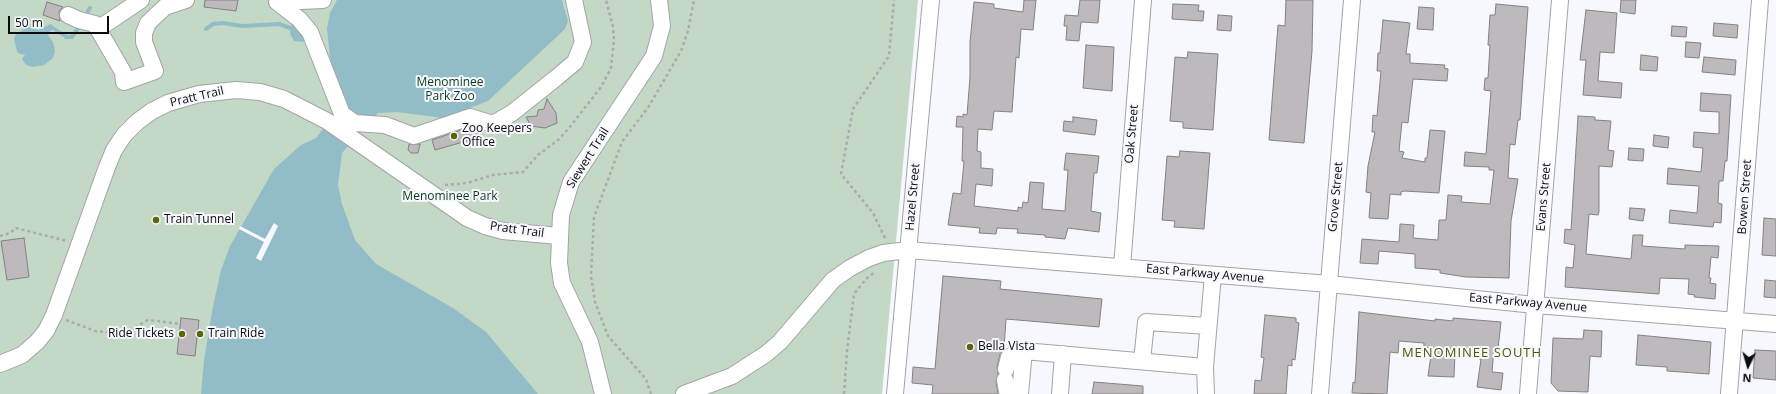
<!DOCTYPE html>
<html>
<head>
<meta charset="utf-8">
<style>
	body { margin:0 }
	#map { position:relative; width:1776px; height:394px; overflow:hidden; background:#f7f8fd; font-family:"Open Sans",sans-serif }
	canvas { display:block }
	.north { position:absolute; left:1728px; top:346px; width:40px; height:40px; -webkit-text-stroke:3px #f7f8fd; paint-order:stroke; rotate:185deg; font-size:11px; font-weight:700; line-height:16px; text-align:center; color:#0b0b0d }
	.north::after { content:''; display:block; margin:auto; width:14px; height:18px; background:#0b0b0d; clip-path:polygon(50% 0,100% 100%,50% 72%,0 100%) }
	.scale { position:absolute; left:8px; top:16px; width:101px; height:18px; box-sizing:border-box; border:2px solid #0b0b0d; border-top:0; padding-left:5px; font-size:12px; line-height:14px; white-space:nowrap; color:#0b0b0d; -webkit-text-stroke:3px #f7f8fd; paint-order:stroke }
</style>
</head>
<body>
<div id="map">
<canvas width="1776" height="394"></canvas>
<div class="north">N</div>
<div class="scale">50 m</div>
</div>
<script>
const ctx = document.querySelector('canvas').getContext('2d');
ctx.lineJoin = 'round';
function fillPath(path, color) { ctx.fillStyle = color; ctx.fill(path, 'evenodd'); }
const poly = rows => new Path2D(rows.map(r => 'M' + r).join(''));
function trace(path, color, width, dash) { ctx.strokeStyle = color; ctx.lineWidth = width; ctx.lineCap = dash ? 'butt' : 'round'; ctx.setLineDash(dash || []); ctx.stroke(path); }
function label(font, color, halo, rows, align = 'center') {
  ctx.font = font + ' "Open Sans",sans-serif'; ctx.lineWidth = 4; ctx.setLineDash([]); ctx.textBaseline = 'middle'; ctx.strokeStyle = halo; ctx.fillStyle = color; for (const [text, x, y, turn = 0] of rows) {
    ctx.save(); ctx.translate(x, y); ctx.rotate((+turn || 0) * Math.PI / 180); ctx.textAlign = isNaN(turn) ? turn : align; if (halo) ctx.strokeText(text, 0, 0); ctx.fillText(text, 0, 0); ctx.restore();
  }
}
const green = poly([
	[0,0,918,0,882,394,0,394]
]);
const water = poly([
	[337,0,562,0,568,21,565,29,488,101,443,118,397,112,378,113,342,153,338,185,342,204,355,240,376,264,453,308,486,332,538,394,201,394,204,360,213,306,221,270,230,246,274,169,301,145,316,138,336,112,327,29,330,13],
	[292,21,305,36,306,42,294,41,290,34],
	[50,24,67,35,63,37,53,30,50,31,48,35,53,42,55,51,53,58,44,65,32,67,26,65,22,59,25,55,18,53,16,48,14,38,16,34,28,27,39,30]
]);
const pier = poly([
	[274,223,278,226,261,261,256,258,264,242,239,229,240,226,265,239]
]);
const stream = poly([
	[84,18,90,8],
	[206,29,213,24,223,23,242,26,279,24,290,28],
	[66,37,72,37,81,24]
]);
const building = poly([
	[205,0,238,0,236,11,204,7,205,0],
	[1024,0,1036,0,1033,30,1021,29,1019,58,1016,57,1012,112,994,111,992,130,978,129,977,151,981,152,981,168,993,169,992,186,976,184,974,206,1018,211,1018,207,1022,208,1023,202,1028,203,1030,182,1044,183,1042,209,1065,211,1068,170,1064,170,1066,153,1099,156,1097,173,1094,173,1091,211,1101,213,1099,232,1068,228,1065,239,1045,237,1045,235,1017,233,1018,229,997,228,996,234,979,233,980,228,948,225,953,193,961,194,964,161,962,161,963,127,956,127,957,116,963,117,963,114,967,115,970,77,970,42,974,2,994,4,994,8,1023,12,1024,0],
	[1080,0,1100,0,1098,23,1081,22,1079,41,1066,40,1067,26,1064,26,1065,15,1078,16,1080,0],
	[1286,0,1313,0,1312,51,1304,143,1269,140,1278,25,1285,26,1286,0],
	[1621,0,1636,0,1635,14,1620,12,1621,0],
	[47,2,63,7,59,11,60,21,43,15,47,2],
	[1173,4,1199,5,1198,11,1204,11,1203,21,1172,19,1173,4],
	[1496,4,1528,7,1520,120,1518,120,1515,145,1510,144,1508,178,1518,179,1511,221,1509,278,1466,277,1440,273,1440,270,1415,268,1415,254,1379,251,1378,264,1360,263,1362,239,1399,242,1400,224,1414,225,1413,238,1438,240,1439,220,1446,220,1448,195,1462,196,1461,202,1490,204,1494,170,1489,170,1489,167,1464,166,1465,152,1486,154,1491,91,1484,90,1485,78,1488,78,1490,45,1488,45,1490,15,1495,15,1496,4],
	[1419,7,1434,8,1433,30,1417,29,1419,7],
	[1586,10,1617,13,1614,53,1600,52,1598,81,1622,83,1621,98,1583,95,1586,60,1580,60,1586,10],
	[1218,15,1232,16,1231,31,1217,30,1218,15],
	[1383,20,1410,23,1406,54,1410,54,1410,63,1445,65,1444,68,1448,69,1447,81,1413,79,1408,123,1402,122,1399,151,1404,152,1402,158,1425,162,1425,158,1427,158,1430,130,1445,131,1439,193,1404,191,1401,192,1401,195,1390,194,1388,219,1369,218,1371,193,1366,192,1368,166,1375,132,1372,132,1373,115,1377,116,1381,71,1377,71,1378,53,1380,53,1383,20],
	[1714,23,1738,25,1737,38,1713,36,1714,23],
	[1672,26,1687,27,1686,37,1671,36,1672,26],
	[1686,42,1701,43,1699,58,1685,57,1686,42],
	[1086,45,1114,47,1112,91,1083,88,1086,45],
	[1188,52,1218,54,1213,130,1183,128,1183,122,1170,121,1175,57,1187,58,1188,52],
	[1641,55,1658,57,1657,71,1640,70,1641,55],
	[1704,57,1736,60,1735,75,1702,72,1704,57],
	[1701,93,1731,95,1727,161,1725,161,1723,181,1719,181,1718,203,1722,204,1721,223,1714,222,1713,227,1669,223,1670,210,1697,213,1699,186,1667,184,1668,168,1701,172,1703,148,1693,147,1694,132,1719,134,1719,112,1700,111,1701,93],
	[547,99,556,113,557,123,545,128,531,126,526,117,537,116,538,110,544,109,547,99],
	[1578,116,1595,117,1595,120,1611,121,1608,150,1614,151,1612,167,1599,166,1599,212,1598,215,1589,214,1586,254,1631,259,1633,235,1643,235,1642,246,1685,249,1685,245,1719,246,1718,258,1711,257,1709,278,1711,278,1710,283,1716,284,1715,299,1694,297,1695,295,1688,294,1689,279,1660,278,1659,294,1565,287,1566,267,1573,268,1575,245,1564,243,1565,229,1571,230,1578,116],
	[1073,117,1097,120,1095,135,1063,131,1064,121,1073,122,1073,117],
	[470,127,478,129,479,133,476,134,477,138,435,150,432,140,470,127],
	[1654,135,1669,137,1668,148,1653,146,1654,135],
	[420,144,418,153,411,153,408,150,409,144,420,144],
	[1629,148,1644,149,1643,161,1628,160,1629,148],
	[1180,151,1210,153,1204,229,1174,227,1175,221,1162,220,1167,156,1179,157,1180,151],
	[1630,208,1645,209,1643,221,1629,219,1630,208],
	[1764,218,1776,219,1776,256,1762,255,1764,218],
	[24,238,29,277,7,280,1,241,24,238],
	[943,276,1001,281,1000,289,1102,299,1099,327,1006,319,1004,349,1000,354,997,367,998,374,996,382,998,394,932,394,933,385,912,383,913,367,935,369,943,276],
	[1765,280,1776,281,1776,298,1764,297,1765,280],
	[1359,312,1435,321,1435,319,1453,321,1453,318,1501,322,1498,349,1494,349,1492,372,1503,373,1501,390,1477,387,1481,359,1479,359,1479,355,1455,353,1454,377,1428,376,1432,348,1424,347,1424,343,1399,341,1398,353,1390,352,1387,394,1352,393,1353,382,1355,383,1359,312],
	[1265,315,1296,318,1296,322,1299,323,1295,360,1292,359,1292,366,1288,365,1286,394,1254,394,1255,380,1261,381,1264,358,1261,357,1265,315],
	[181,318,199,320,195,356,177,354,181,318],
	[1584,330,1602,331,1601,357,1590,356,1588,392,1558,391,1551,383,1553,338,1583,339,1584,330],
	[1638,335,1711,342,1709,374,1667,371,1667,367,1636,365,1638,335],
	[1755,350,1776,351,1776,380,1753,378,1755,350],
	[1094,382,1143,386,1143,394,1092,394,1094,382]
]);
const path = poly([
	[445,185,467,183,493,175,523,172,538,155,558,140,569,128,601,87,611,68,614,40,613,27,606,0],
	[0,236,10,233,16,228,67,241],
	[885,238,873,213,841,174,853,109,889,56,894,0],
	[66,320,95,331,114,333,132,329,148,320,181,324],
	[651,394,646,379,608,336,595,302,591,276,594,217,622,142,649,106,681,51,688,31,694,0],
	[844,394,847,351,854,294,866,279,875,272]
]);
const minor = poly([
	[141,0,98,29,123,72,124,82,155,71,144,42,144,33,148,23,165,7,186,0],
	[323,0,277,2,299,19,310,32,342,114,355,123,385,125,414,136,470,117,493,124,512,113,556,78,575,62,583,42,574,0],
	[68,15,79,20,95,24,98,29],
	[1122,267,1143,0],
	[1142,361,1146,322,1208,326],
	[0,364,22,355,37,342,46,331,54,315,107,167,114,150,124,135,137,122,152,111,168,103,199,94,236,90,260,92,284,99,327,121,467,218,485,226,503,231,559,236],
	[1006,369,1009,357,1024,351],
	[1005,380,1007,391,1017,394],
	[603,394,590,342,562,283,559,263,561,215,571,182,654,56,662,26,659,0],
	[684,394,732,376,766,354,780,342,833,280,850,268,869,258,883,253,908,250,1329,284,1535,305,1776,324],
	[895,394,931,0],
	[1020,394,1024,351,1205,367],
	[1060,394,1063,354],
	[1206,394,1205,367,1213,275],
	[1320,394,1352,0],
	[1528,394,1560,0],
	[1729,394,1760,0]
]);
const markers = [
	[454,136,4,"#5a660a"],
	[156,220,4,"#5a660a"],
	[182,334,4,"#5a660a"],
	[200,334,4,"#5a660a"],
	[970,347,4,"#5a660a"]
];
const parkNames = [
	["Menominee",450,83],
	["Park Zoo",450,97],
	["Menominee Park",450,197]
];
const streetNames = [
	["Pratt Trail",197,97,-13],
	["Oak Street",1132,134,-85],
	["Siewert Trail",588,158,-58],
	["Hazel Street",913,197,-85],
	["Grove Street",1336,197,-85],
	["Evans Street",1544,197,-85],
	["Bowen Street",1745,197,-86],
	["Pratt Trail",517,230,8],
	["East Parkway Avenue",1205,274,5],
	["East Parkway Avenue",1528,303,5]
];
const poiNames = [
	["Zoo Keepers",462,129],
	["Office",462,143],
	["Train Tunnel",164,220],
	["Ride Tickets",174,334,"right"],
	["Train Ride",208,334],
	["Bella Vista",978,347]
];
const neighbourhoodNames = [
	["MENOMINEE SOUTH",1472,353]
];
fillPath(green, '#c3d9c6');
fillPath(water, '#92bdc8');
fillPath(pier, '#f7f8fd');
trace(stream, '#92bdc8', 4);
fillPath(building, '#bdb9bc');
trace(building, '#848183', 1);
trace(minor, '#a3a4a8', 18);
trace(path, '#aaabaf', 2.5, [3, 3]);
trace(minor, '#fff', 16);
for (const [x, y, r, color] of markers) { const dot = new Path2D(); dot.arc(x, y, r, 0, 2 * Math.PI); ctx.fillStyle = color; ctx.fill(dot); trace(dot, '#f7f8fd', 1.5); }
label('12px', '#0a3c1b', '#f7f8fd', parkNames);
label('12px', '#0b0b0d', '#f7f8fd', streetNames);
label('12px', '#0b0b0d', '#f7f8fd', poiNames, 'left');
ctx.letterSpacing = '1px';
label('13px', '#4e5904', '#f7f8fd', neighbourhoodNames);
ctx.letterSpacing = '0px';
</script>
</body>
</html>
